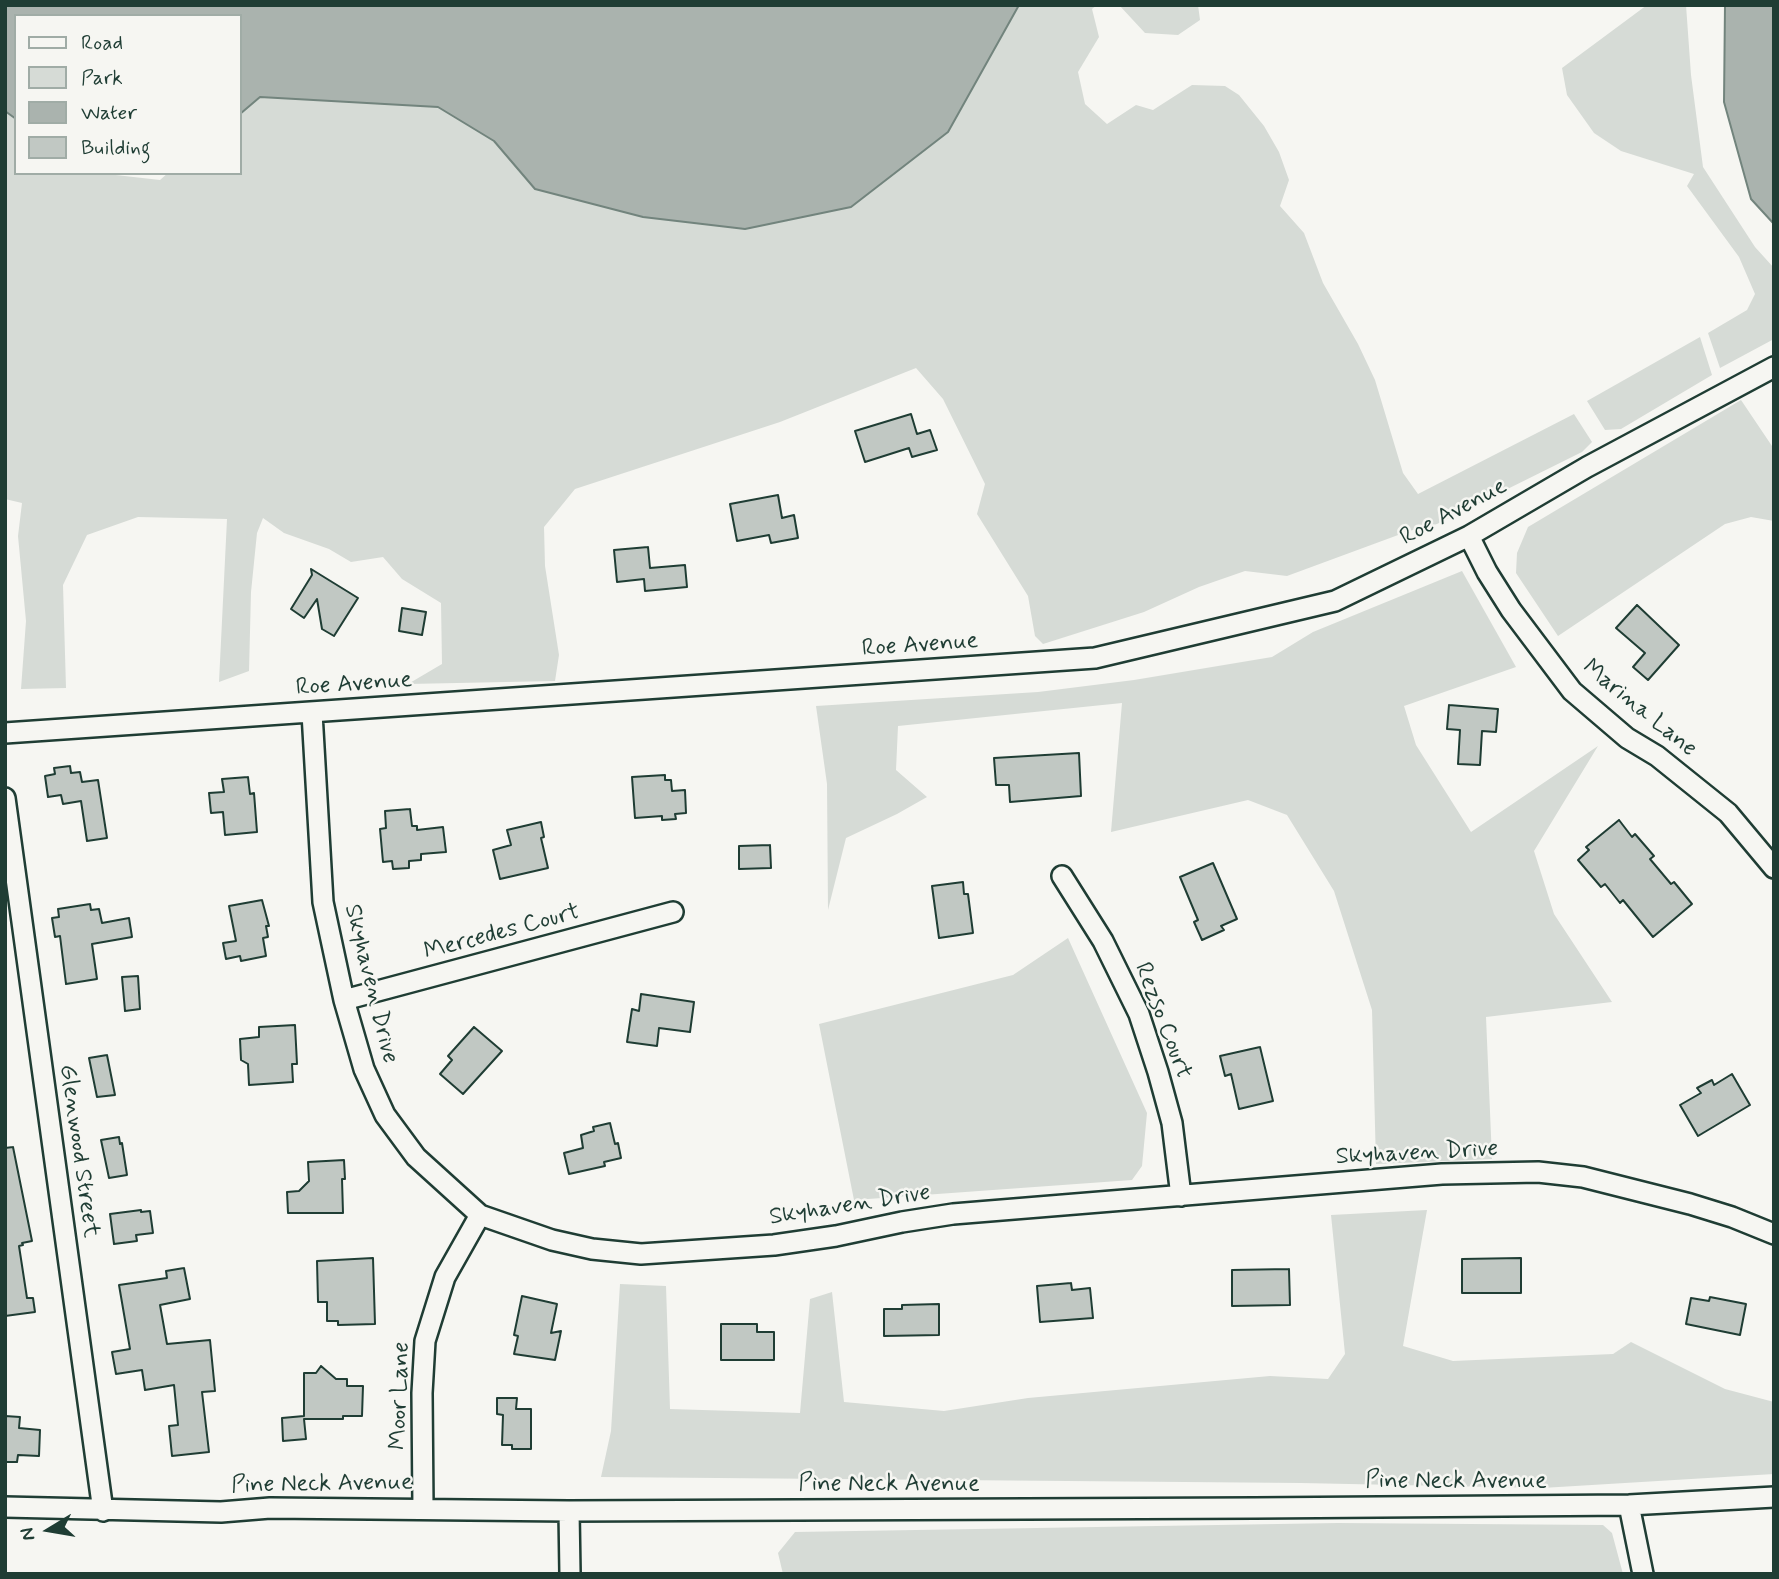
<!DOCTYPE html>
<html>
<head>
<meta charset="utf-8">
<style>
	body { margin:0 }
	#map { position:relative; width:1779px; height:1579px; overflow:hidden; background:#f6f6f2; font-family:Mynerve,sans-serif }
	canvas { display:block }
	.frame { position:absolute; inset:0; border:7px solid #1f3d34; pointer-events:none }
	.legend { position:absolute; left:14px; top:14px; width:228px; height:161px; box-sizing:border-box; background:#f6f6f2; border:2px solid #a0aca6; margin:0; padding:9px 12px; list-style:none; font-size:21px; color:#1f3d34 }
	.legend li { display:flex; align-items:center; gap:14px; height:35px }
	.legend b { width:35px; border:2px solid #a0aca6 }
	.north { position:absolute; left:14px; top:1495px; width:70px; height:70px; -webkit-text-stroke:5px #f6f6f2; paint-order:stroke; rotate:259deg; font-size:19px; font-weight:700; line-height:28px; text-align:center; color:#1f3d34 }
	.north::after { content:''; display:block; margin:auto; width:24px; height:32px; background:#1f3d34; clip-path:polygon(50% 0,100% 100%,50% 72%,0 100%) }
</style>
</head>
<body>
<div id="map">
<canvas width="1779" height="1579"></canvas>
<div class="frame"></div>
<ul class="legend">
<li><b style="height:9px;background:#f6f6f2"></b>Road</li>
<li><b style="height:19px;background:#d6dbd6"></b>Park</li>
<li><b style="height:19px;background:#aab3ae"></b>Water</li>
<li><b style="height:19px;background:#c1c8c3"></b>Building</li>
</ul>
<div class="north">N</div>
</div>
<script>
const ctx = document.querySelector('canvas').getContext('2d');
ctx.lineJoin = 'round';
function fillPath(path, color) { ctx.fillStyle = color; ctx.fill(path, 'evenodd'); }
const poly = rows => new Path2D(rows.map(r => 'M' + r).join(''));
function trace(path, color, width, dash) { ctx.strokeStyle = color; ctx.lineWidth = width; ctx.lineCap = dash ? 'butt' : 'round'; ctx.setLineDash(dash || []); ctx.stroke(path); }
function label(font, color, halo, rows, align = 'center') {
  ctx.font = font + ' Mynerve,sans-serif'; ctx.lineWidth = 5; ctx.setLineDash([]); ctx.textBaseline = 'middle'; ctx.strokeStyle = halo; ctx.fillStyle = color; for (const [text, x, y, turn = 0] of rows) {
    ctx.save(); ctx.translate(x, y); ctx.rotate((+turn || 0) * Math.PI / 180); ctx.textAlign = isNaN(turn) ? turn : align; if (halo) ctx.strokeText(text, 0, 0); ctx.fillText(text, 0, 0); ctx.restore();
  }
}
const green = poly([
	[1019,5,1097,5,1092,9,1099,37,1078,72,1085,104,1107,124,1136,105,1153,110,1192,85,1225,86,1239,95,1264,126,1279,152,1289,180,1280,206,1304,233,1323,283,1358,344,1375,380,1403,473,1418,494,1574,414,1592,442,1582,452,1437,524,1409,531,1287,576,1245,571,1199,587,1144,612,1043,644,1035,636,1028,596,977,514,985,484,943,399,916,368,780,422,575,489,544,527,545,566,559,655,555,681,408,684,442,664,441,603,402,579,383,557,351,562,329,549,284,533,263,518,257,533,251,592,249,671,219,682,227,519,138,517,87,535,63,585,66,688,21,689,26,621,18,536,22,503,5,499,5,111,16,119,16,173,98,173,160,180,168,173,240,173,240,114,260,97,438,107,494,141,535,189,851,207,948,132],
	[1119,5,1198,5,1200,20,1178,35,1145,33],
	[1647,5,1686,5,1691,75,1703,167,1755,247,1774,268,1774,339,1720,368,1708,333,1747,310,1755,294,1739,257,1687,186,1694,174,1621,151,1594,133,1567,95,1562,68],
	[1700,337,1712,375,1621,429,1605,430,1587,401],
	[1741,400,1774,449,1774,521,1751,517,1725,524,1558,636,1516,573,1517,553,1528,527],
	[1462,571,1516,667,1404,706,1416,745,1471,832,1598,746,1534,851,1554,914,1612,1002,1486,1017,1492,1159,1376,1164,1372,1010,1334,891,1287,815,1248,800,1111,832,1122,703,898,726,896,770,927,797,897,814,846,838,828,910,827,784,816,706,1038,692,1134,680,1272,657,1313,632],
	[1068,938,1147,1113,1142,1166,1132,1180,854,1200,819,1024,1013,975],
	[1427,1210,1403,1346,1453,1361,1613,1354,1631,1342,1725,1389,1774,1402,1774,1474,1542,1488,1301,1483,601,1477,611,1431,620,1284,666,1286,670,1409,800,1413,810,1299,832,1292,844,1402,944,1411,1028,1398,1270,1376,1328,1379,1345,1354,1331,1215],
	[1338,1523,1603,1525,1612,1533,1623,1574,783,1574,778,1553,795,1532]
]);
const water = poly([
	[5,5,1019,5,948,132,851,207,745,229,643,217,535,189,494,141,438,107,260,97,240,114,240,16,16,16,16,119,5,111,5,5],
	[1725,5,1774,5,1774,224,1751,199,1724,102,1725,5]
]);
const building = poly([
	[911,414,917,434,930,430,937,450,912,457,909,448,865,462,855,431,911,414],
	[778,495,782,518,794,515,798,538,771,543,769,535,737,541,730,504,778,495],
	[648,547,650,568,685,565,687,587,645,591,644,579,617,582,614,550,648,547],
	[311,569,358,598,334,636,322,629,317,599,304,618,291,609,312,575,311,569],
	[1637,605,1679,645,1648,680,1633,667,1645,653,1616,628,1637,605],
	[402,608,426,612,422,635,399,631,402,608],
	[1449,705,1498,709,1496,732,1482,731,1480,765,1458,764,1460,730,1447,729,1449,705],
	[1079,753,1081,796,1010,802,1009,785,996,785,994,758,1079,753],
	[70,766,71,773,80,772,82,782,98,780,107,838,87,841,81,801,63,804,61,795,48,797,45,776,55,774,54,768,70,766],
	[665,775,665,780,671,780,672,791,685,790,686,813,675,814,676,819,662,820,662,816,635,818,632,777,665,775],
	[248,777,250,794,254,793,257,832,225,835,223,812,211,813,209,793,224,792,222,779,248,777],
	[410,809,412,826,417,826,417,830,443,827,446,852,421,854,421,860,409,861,409,868,393,869,392,861,383,862,380,829,386,828,385,811,410,809],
	[1619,820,1632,837,1635,834,1654,856,1650,859,1671,884,1674,882,1692,904,1653,937,1623,900,1620,903,1605,884,1601,887,1578,860,1589,850,1586,847,1619,820],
	[541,822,544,837,541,838,548,868,500,879,493,850,511,845,507,830,541,822],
	[770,845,771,868,739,869,739,846,770,845],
	[1213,863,1237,919,1221,926,1224,930,1202,940,1194,922,1198,920,1180,877,1213,863],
	[963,882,964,894,968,894,973,933,939,938,932,886,963,882],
	[262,900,269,926,266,926,268,937,263,938,266,956,241,961,240,956,226,959,223,943,236,941,229,906,262,900],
	[90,904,91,910,99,909,102,923,129,918,132,937,92,944,97,979,66,984,60,936,55,937,52,918,59,917,58,909,90,904],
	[138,976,140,1009,125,1011,122,977,138,976],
	[641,994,694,1002,690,1032,659,1028,657,1046,627,1042,632,1009,639,1011,641,994],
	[295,1025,297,1064,292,1064,293,1082,249,1085,248,1064,241,1060,240,1039,259,1037,259,1027,295,1025],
	[474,1027,502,1051,463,1094,440,1074,452,1060,448,1056,474,1027],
	[1260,1047,1273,1101,1239,1109,1231,1074,1225,1076,1220,1056,1260,1047],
	[107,1055,115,1095,97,1097,89,1058,107,1055],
	[1732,1074,1750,1105,1698,1136,1680,1105,1701,1093,1697,1088,1712,1080,1714,1085,1732,1074],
	[610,1123,615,1144,618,1143,621,1158,604,1162,605,1166,569,1174,564,1153,583,1148,581,1135,594,1131,593,1127,610,1123],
	[119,1137,120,1144,122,1143,127,1175,109,1178,101,1140,119,1137],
	[13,1147,32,1241,22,1243,23,1245,19,1246,27,1298,33,1298,35,1312,5,1316,5,1148,13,1147],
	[344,1160,345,1179,342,1179,343,1213,288,1213,287,1192,299,1191,309,1181,308,1162,344,1160],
	[141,1210,141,1212,150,1211,153,1233,136,1235,137,1241,114,1244,110,1214,141,1210],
	[373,1258,375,1324,338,1325,338,1321,327,1321,327,1302,318,1302,317,1261,373,1258],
	[1521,1258,1521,1293,1462,1293,1462,1259,1521,1258],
	[184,1268,190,1299,160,1305,167,1344,210,1340,215,1391,202,1392,209,1452,172,1456,169,1426,178,1425,174,1385,145,1390,142,1370,116,1374,112,1352,130,1349,119,1285,167,1278,166,1271,184,1268],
	[1289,1269,1290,1305,1232,1306,1232,1270,1289,1269],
	[1071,1283,1072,1290,1090,1288,1093,1318,1040,1322,1037,1286,1071,1283],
	[522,1296,557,1304,551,1333,561,1331,555,1360,514,1354,518,1336,514,1335,522,1296],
	[1710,1297,1746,1304,1740,1335,1686,1324,1691,1298,1709,1301,1710,1297],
	[939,1304,939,1335,884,1336,884,1309,902,1309,902,1305,939,1304],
	[721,1324,757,1324,757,1332,774,1332,774,1360,721,1360,721,1324],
	[321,1366,336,1379,347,1379,347,1386,363,1386,362,1416,343,1416,343,1419,304,1419,306,1439,283,1441,282,1418,304,1416,304,1373,316,1373,321,1366],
	[497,1398,517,1398,516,1409,531,1409,531,1449,512,1449,512,1445,502,1445,503,1415,497,1414,497,1398],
	[5,1416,20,1417,19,1428,40,1430,39,1456,18,1455,17,1462,5,1462,5,1416]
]);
const minor = poly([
	[1469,536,1487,572,1511,610,1572,691,1627,738,1657,756,1728,813,1774,868],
	[312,713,323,902,344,1000,364,1069,385,1115,416,1157,480,1215,552,1240,592,1249,641,1254,774,1245,836,1236,902,1222,953,1214,1442,1174,1538,1172,1583,1177,1690,1204,1732,1217,1774,1234],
	[5,733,1095,658,1335,601,1469,536,1587,467,1774,367],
	[5,798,103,1511],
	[1062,876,1103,941,1139,1014,1158,1072,1172,1123,1181,1196],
	[344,1000,673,912],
	[1629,1505,1643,1574],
	[5,1507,221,1512,270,1508,569,1511,1255,1508,1629,1505,1774,1497],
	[423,1508,422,1393,425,1341,445,1277,480,1215],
	[569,1511,570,1574]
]);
const streetNames = [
	["Roe Avenue",1454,513,-28],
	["Roe Avenue",920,646,-4],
	["Roe Avenue",354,685,-4],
	["Marina Lane",1639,709,39],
	["Mercedes Court",502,933,-15],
	["Skyhaven Drive",370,984,76],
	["Rezso Court",1162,1021,69],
	["Glenwood Street",78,1151,82],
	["Skyhaven Drive",1417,1154,-3],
	["Skyhaven Drive",850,1206,-9],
	["Moor Lane",401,1396,-88],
	["Pine Neck Avenue",1456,1482],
	["Pine Neck Avenue",322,1485,-1],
	["Pine Neck Avenue",889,1485]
];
fillPath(green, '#d6dbd6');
fillPath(water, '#aab3ae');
trace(water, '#72847d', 2);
fillPath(building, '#c1c8c3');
trace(building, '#1f3d34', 2);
trace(minor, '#1f3d34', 24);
trace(minor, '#f6f6f2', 19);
label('24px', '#1f3d34', '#f6f6f2', streetNames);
</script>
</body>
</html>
